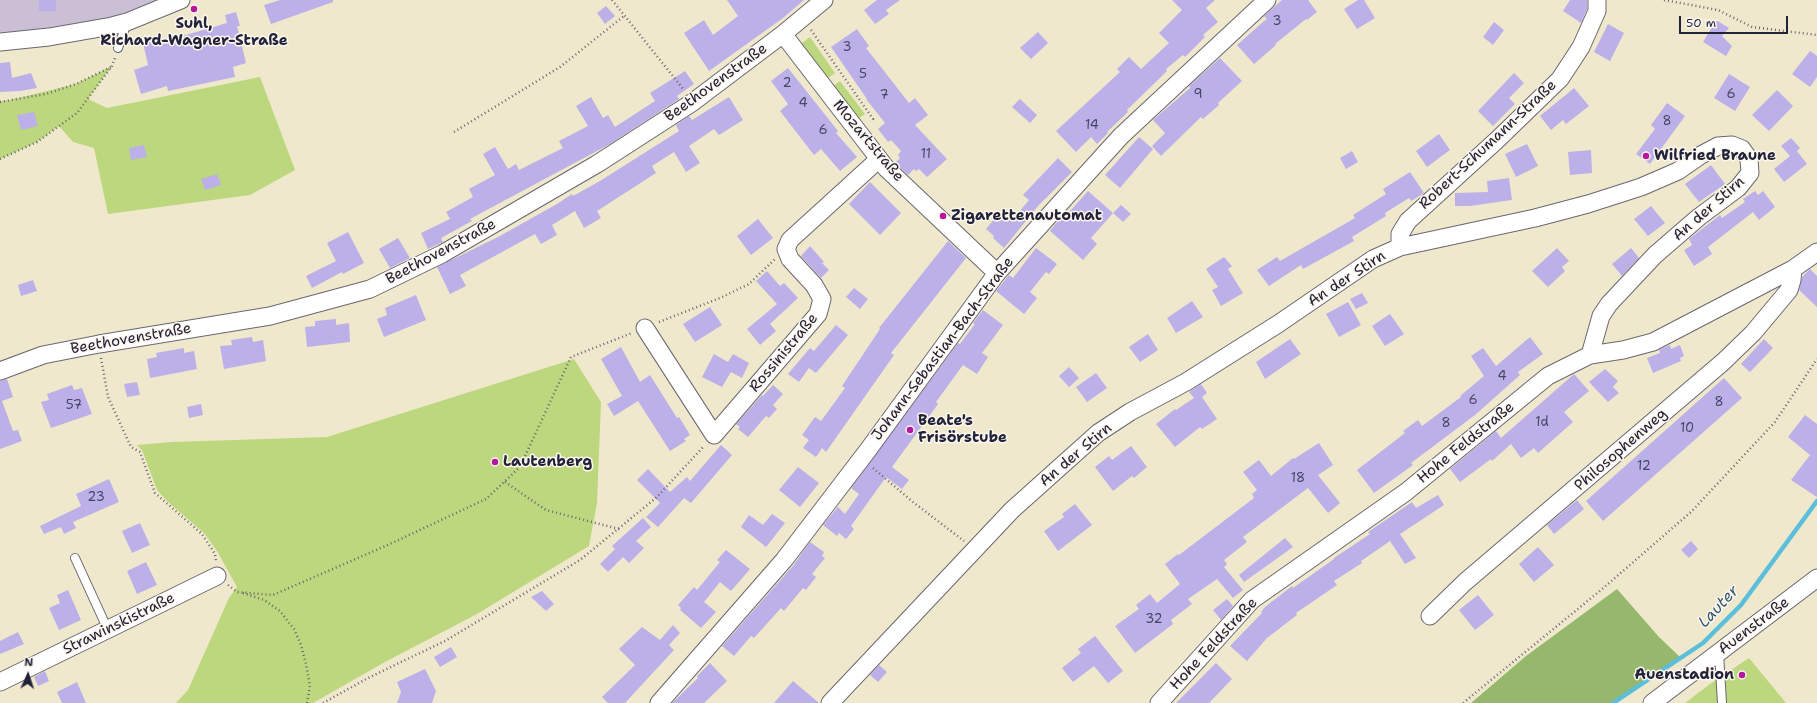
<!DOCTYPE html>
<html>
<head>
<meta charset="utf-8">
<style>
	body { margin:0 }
	#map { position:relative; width:1817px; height:703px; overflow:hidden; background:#f0e8cd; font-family:"Shantell Sans",sans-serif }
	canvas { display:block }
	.north { position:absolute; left:8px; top:655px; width:40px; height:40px; -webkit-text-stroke:3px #fbf7ec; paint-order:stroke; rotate:3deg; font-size:11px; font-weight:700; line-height:16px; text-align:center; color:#22223b }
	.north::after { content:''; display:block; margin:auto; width:14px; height:18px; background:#22223b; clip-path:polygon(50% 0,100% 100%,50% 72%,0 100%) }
	.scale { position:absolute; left:1679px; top:16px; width:109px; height:18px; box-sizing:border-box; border:2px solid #22223b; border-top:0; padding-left:5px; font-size:12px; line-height:14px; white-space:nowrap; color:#22223b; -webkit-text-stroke:3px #fbf7ec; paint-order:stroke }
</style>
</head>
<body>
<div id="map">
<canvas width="1817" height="703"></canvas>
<div class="north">N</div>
<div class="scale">50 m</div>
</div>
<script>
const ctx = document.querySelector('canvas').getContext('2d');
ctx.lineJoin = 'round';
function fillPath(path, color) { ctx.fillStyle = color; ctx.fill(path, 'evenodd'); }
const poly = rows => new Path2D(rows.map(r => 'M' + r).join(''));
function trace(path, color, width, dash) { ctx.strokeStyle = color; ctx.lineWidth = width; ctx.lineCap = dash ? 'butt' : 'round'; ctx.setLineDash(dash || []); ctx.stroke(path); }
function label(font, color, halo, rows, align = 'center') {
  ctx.font = font + ' "Shantell Sans",sans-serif'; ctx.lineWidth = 3; ctx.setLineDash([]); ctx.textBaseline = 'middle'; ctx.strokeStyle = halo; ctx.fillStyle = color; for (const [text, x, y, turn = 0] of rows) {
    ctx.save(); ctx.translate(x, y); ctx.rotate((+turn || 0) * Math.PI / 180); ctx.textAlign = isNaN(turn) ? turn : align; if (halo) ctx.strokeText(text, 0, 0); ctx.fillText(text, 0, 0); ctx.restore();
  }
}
const industrial = poly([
	[0,0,163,0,111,18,0,38]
]);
const green = poly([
	[810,37,835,73,824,81,799,45],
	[112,66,88,99,107,108,260,77,295,170,250,195,108,214,94,148,73,142,59,126,37,142,0,159,0,101,10,100,76,84],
	[840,81,865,114,855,121,830,88],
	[574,359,601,402,597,503,589,546,477,614,385,662,313,703,176,703,188,690,229,598,237,587,217,551,204,533,168,502,157,490,142,450,137,445,172,442,327,437],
	[1749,658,1786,703,1685,703,1710,684]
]);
const forest = poly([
	[1617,589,1659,637,1680,657,1613,703,1471,703,1526,656]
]);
const stream = poly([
	[1613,703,1703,643,1741,605,1817,501]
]);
const building = poly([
	[39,0,56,0,56,11,39,11],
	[280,0,333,0,333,2,271,24,264,5],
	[727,0,804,0,783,18,709,71,684,33,704,20,713,35,738,16],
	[877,0,900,0,886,10,889,14,875,24,864,10],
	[1172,0,1215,0,1206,8,1218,22,1203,35,1205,37,1185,57,1183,55,1166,69,1167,71,1127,110,1128,112,1107,132,1108,133,1097,144,1091,137,1076,152,1056,131,1120,72,1117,69,1129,57,1141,69,1169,43,1159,33,1182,10],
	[1282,0,1308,0,1317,12,1307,20,1306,19,1275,44,1276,45,1254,64,1237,45,1264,21,1267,19,1264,16],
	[1358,0,1364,0,1375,18,1357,29,1344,9],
	[1570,0,1587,0,1587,9,1581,23,1563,11],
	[606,6,615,16,605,24,597,13],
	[236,12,240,26,237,26,246,63,233,67,235,77,168,91,167,86,141,94,134,70,148,65,143,43,154,41,155,44,227,23,225,15],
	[1716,20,1729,28,1722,36,1732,46,1726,56,1703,42],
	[1494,22,1504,30,1493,45,1483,37],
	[1608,24,1624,33,1610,61,1594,52],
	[857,29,869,46,866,48,909,103,915,98,928,115,915,125,947,159,927,177,919,169,916,171,914,169,908,175,895,163,900,158,898,155,901,151,891,140,888,142,878,129,885,123,866,99,867,99,831,47],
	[1038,32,1048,43,1031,59,1020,48],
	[1810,51,1817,56,1817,77,1810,87,1792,74],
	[1220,58,1242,81,1218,103,1219,105,1203,119,1201,117,1161,156,1152,146,1165,133,1153,120,1190,88,1189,86],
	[10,62,12,78,31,73,37,88,20,91,0,92,0,63],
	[788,68,838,131,836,133,857,157,840,171,821,149,814,155,780,111,788,104,771,81],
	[685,71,694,84,677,96,679,99,610,144,470,219,472,221,441,238,443,242,428,249,421,233,450,219,446,212,473,197,469,189,495,175,483,154,495,147,508,169,516,164,519,170,563,148,559,141,588,126,576,106,591,97,603,118,608,115,615,127,655,101,650,93],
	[1514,73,1524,83,1509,98,1515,104,1493,126,1478,111],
	[1729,74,1750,87,1735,111,1714,98],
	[1574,88,1589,106,1566,124,1563,120,1551,130,1540,116],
	[1777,90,1793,106,1769,131,1752,115],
	[729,97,743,120,719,135,714,129,689,146,700,163,686,172,674,152,652,166,656,173,597,211,601,218,584,228,575,211,552,225,557,235,541,244,535,234,460,275,466,286,450,294,437,267,498,237,557,204,572,194,573,196,600,181,679,131,676,125,689,116,692,120],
	[1020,99,1037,115,1030,123,1012,107],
	[1667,103,1685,116,1650,164,1636,154,1655,129,1651,125],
	[34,112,38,126,21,130,17,115],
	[1439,134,1450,150,1427,167,1416,151],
	[1139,137,1153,149,1120,188,1105,175],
	[1791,138,1800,148,1797,151,1807,164,1784,182,1774,169,1790,156,1781,146],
	[1527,144,1538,166,1516,177,1505,154],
	[144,145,147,157,131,160,129,148],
	[1591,150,1592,173,1570,175,1568,152],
	[1352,151,1358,162,1346,169,1340,158],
	[1058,158,1072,172,1038,206,1004,248,993,238,994,236,986,229,1000,212,1008,218,1011,215,1014,218,1029,200,1023,195],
	[1711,165,1725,184,1699,202,1685,184],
	[1410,172,1424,193,1411,201,1409,198,1385,213,1386,216,1352,237,1354,241,1303,269,1301,265,1269,286,1257,270,1277,257,1280,261,1355,218,1353,215,1386,194,1383,189],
	[217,174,221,185,205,190,201,179],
	[1509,178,1512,200,1470,206,1455,206,1455,193,1488,192,1487,181],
	[870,182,901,213,880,235,849,204],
	[1088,191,1113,213,1091,238,1097,244,1083,260,1050,231,1061,217,1063,219],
	[1755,191,1758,195,1763,191,1775,207,1759,220,1753,212,1708,247,1712,254,1694,266,1684,250,1692,245,1689,239,1720,215,1722,218,1745,202,1743,199],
	[1121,205,1131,214,1123,222,1113,213],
	[1651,206,1665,223,1648,236,1634,219],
	[758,219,773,238,751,255,737,236],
	[348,232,364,263,343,274,342,272,312,288,306,276,336,261,327,243],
	[398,238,410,258,390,268,379,249],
	[948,241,966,258,891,353,894,355,826,452,822,448,816,457,803,448,809,440,802,435,815,417,821,421,845,388,842,386,880,329,879,328],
	[810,246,824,262,822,263,829,270,821,278,801,256],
	[1036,248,1057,264,1049,274,1046,272,1030,292,1037,298,1024,314,996,291,1009,275,1013,278],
	[1557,248,1569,261,1562,267,1565,271,1548,287,1532,271],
	[1631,248,1639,258,1622,276,1612,264],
	[1224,257,1232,266,1228,269,1243,293,1221,306,1212,290,1218,287,1206,269],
	[1810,269,1817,276,1817,307,1799,290,1802,277],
	[767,271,780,286,784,283,798,298,770,324,776,331,760,345,747,329,777,304,756,281],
	[33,280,37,291,21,296,18,285],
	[854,288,868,299,860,309,846,297],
	[1362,293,1368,303,1356,309,1350,299],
	[416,295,426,320,384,337,377,319,387,315,385,308],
	[1192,301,1203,317,1176,333,1167,318],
	[1348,302,1361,325,1339,337,1326,314],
	[710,307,722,325,695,342,683,324],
	[983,310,1003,325,982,353,988,357,977,374,963,365,936,402,938,404,892,467,909,480,902,489,886,477,851,526,854,529,846,539,839,533,837,536,823,525,838,507,845,514,859,494,851,488,958,343,960,344,975,324,973,323],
	[1390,314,1404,334,1385,346,1372,326],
	[336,319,336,325,349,323,350,342,307,347,305,327,315,326,315,321],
	[836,325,848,335,816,373,809,368,799,382,788,374,810,348,814,351],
	[1148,334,1158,350,1140,362,1129,347],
	[252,337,253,342,263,340,266,361,224,369,220,346,232,345,231,340],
	[1530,337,1543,354,1518,372,1520,375,1475,415,1411,463,1413,465,1374,493,1357,470,1405,433,1403,431,1418,420,1422,426,1461,397,1460,396,1484,376,1471,356,1483,348,1496,366],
	[1290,339,1301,354,1265,379,1256,362],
	[1764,339,1773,348,1750,372,1741,364],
	[1670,345,1671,349,1680,345,1684,356,1680,358,1681,361,1653,373,1647,358,1660,353,1659,350],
	[621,347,640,382,650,375,677,418,679,417,690,435,684,439,686,441,670,451,638,401,614,416,607,404,622,396,601,359],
	[184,348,184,353,194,351,197,369,150,378,147,359,157,357,156,353],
	[714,354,728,362,733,354,749,363,742,378,731,372,722,387,702,377],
	[1069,367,1079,378,1069,387,1059,376],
	[1605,369,1618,381,1613,387,1619,393,1608,402,1589,382],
	[1096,373,1107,388,1087,402,1076,387],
	[1574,374,1589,391,1564,412,1573,422,1538,453,1534,448,1521,458,1511,444,1492,461,1491,459,1460,482,1450,469,1496,431,1501,438],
	[1724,378,1742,398,1603,521,1586,501],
	[7,379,13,397,2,401,13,431,18,430,22,441,0,449,0,381],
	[137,382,140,395,127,397,124,384],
	[1201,384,1207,393,1202,397,1217,419,1202,429,1200,427,1175,447,1156,424,1175,409,1176,410,1194,398,1189,392],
	[72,385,74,390,82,388,92,414,51,428,41,402,49,400,47,394],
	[773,385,783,394,773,405,777,409,769,418,766,416,748,437,738,429,740,427,736,424,762,395,763,396],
	[201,404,203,415,189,418,187,407],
	[1805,415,1817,424,1817,497,1791,480,1810,455,1788,437],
	[1319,443,1333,465,1318,475,1340,503,1328,513,1308,488,1243,537,1247,542,1224,560,1227,564,1224,567,1243,590,1233,598,1217,579,1188,599,1192,604,1171,620,1173,624,1135,653,1115,626,1139,609,1136,605,1150,594,1157,603,1180,584,1165,564,1178,554,1179,555,1254,498,1252,494,1257,490,1243,472,1259,460,1271,476,1293,458,1294,459],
	[721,445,732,455,691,503,684,498,658,527,646,517,660,503,637,480,648,469,670,492,687,477,690,481],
	[1131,446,1147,467,1134,478,1132,476,1113,491,1095,467,1109,456,1112,460],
	[798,467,819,483,800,507,779,490],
	[109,479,119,502,73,522,76,528,64,534,61,527,44,534,40,526,81,506,76,494],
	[1438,495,1444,505,1400,534,1416,558,1405,564,1390,541,1361,561,1362,563,1334,581,1337,585,1296,613,1297,615,1267,638,1247,661,1230,646,1262,613,1261,612,1265,607,1292,586,1293,588,1334,559,1334,558,1370,534,1368,532,1412,502,1416,508],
	[1577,500,1584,509,1554,534,1547,525],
	[1075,504,1092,525,1058,551,1044,531,1064,517,1062,514],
	[772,514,785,523,766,547,741,527,749,515,763,525],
	[643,518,651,527,636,541,644,548,629,563,623,557,608,572,600,564,615,549,612,546],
	[140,523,150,545,132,553,122,531],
	[1285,538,1293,547,1244,582,1239,575],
	[1691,541,1698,549,1689,558,1681,550],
	[810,542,824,552,822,556,825,558,812,574,816,577,806,590,803,588,784,611,781,608,754,638,751,636,734,656,722,646,792,567],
	[1538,547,1554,565,1534,582,1519,564],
	[726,550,750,569,731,591,720,582,704,602,716,612,701,628,680,610,681,608,678,605,694,587,697,590,720,562,717,560],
	[146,562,157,585,137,594,127,571],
	[68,590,81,620,59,630,49,608,60,603,57,595],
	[542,591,554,604,546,611,531,597],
	[1478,595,1494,615,1475,630,1459,610],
	[1227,599,1233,606,1221,620,1213,610],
	[673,625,680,633,669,645,674,650,625,703,608,703,602,697,635,665,619,649,642,627,660,640],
	[18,632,24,644,0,654,0,641],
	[1095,636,1123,671,1108,683,1094,666,1073,682,1062,668,1081,653,1078,649],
	[451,647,457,657,440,667,434,657],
	[710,663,727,681,704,703,672,703,698,678,697,676],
	[1216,663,1232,679,1209,703,1176,703],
	[879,665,887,672,878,682,870,675],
	[425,669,436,691,432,703,397,703,401,692,397,682],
	[45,671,49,681,38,686,34,677],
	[793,681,819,703,774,703],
	[77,682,86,703,62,703,57,692]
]);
const path = poly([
	[612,0,684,90],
	[1664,0,1718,10,1752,27,1817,35],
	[811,30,873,119,870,121],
	[0,102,46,94,76,84,111,67],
	[454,132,560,67,624,16],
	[0,159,37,142,77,113,112,66,115,58],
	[659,322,720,298,749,284,775,259],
	[101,358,108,397,131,447,140,452,155,493,202,534,215,554,216,562],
	[873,468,913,502,964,541],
	[505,482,546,510,619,529],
	[228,585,237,592,273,595,390,544,486,499,520,467,571,357,632,333],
	[243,593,264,600,280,611,294,629,301,645,306,664,310,686,307,703],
	[323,703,370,677,445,641,580,560,657,497,704,446],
	[1463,703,1601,590,1691,512,1775,422,1817,359]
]);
const lane = poly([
	[118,48,127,22],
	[75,558,108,630],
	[1719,653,1722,703]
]);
const street = poly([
	[783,34,886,168,997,273],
	[0,42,49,37,112,26,127,22,181,0],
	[1400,247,1400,234,1408,221,1497,140,1560,79,1581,47,1597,11,1597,0],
	[645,328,714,435,818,314,822,299,814,285,790,259,786,249,790,240,879,159],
	[0,371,43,355,99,344,270,316,370,289,442,254,597,164,693,102,783,34,824,0],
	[1430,616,1465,582,1723,362,1753,333,1789,290,1792,280,1793,269],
	[0,682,217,576],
	[659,703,784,560,868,450,997,273,1121,136,1267,0],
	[830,703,1012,510,1098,433,1130,412,1186,382,1278,324,1373,259,1400,247,1535,218,1588,204,1641,187,1678,171,1701,155,1718,146,1732,145,1742,149,1749,159,1750,173,1738,188,1699,217,1655,255,1609,304,1601,316,1590,355],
	[1159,703,1252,600,1406,492,1548,376,1590,355,1623,350,1653,342,1793,269,1817,252],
	[1652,703,1817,578]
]);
const markers = [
	[194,9,4,"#b5179e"],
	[1646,156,4,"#b5179e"],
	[943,216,4,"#b5179e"],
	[910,430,4,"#b5179e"],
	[495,462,4,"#b5179e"],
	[1742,675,4,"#b5179e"]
];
const numberNames = [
	["3",1277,22],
	["3",847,48],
	["5",863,75],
	["2",787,84],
	["9",1198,95],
	["6",1731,95],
	["7",884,96],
	["4",803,104],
	["8",1667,122],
	["14",1092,126],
	["6",823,131],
	["11",926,155],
	["4",1502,377],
	["6",1473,401],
	["8",1719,403],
	["57",74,406],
	["1d",1542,423],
	["8",1446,424],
	["10",1687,429],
	["12",1644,467],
	["18",1298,479],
	["23",96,498],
	["32",1154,620]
];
const poiNames = [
	["Suhl,",194,24,"center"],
	["Richard-Wagner-Straße",194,41,"center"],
	["Wilfried Braune",1654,156],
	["Zigarettenautomat",951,216],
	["Beate's",918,421],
	["Frisörstube",918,438],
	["Lautenberg",503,462],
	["Auenstadion",1734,675,"right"]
];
const streetNames = [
	["Beethovenstraße",716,83,-36],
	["Mozartstraße",868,141,50],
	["Robert-Schumann-Straße",1488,145,-43],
	["An der Stirn",1709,209,-41],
	["Beethovenstraße",441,252,-28],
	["An der Stirn",1347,279,-33],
	["Beethovenstraße",131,339,-10],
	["Johann-Sebastian-Bach-Straße",943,349,-53],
	["Rossinistraße",784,353,-50],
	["Hohe Feldstraße",1466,443,-39],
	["Philosophenweg",1621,450,-41],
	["An der Stirn",1076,455,-40],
	["Strawinskistraße",119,624,-26],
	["Auenstraße",1754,626,-37],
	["Hohe Feldstraße",1214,644,-47]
];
const waterNames = [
	["Lauter",1719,607,-47]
];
fillPath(industrial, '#cbbfd5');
fillPath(green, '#bcd77d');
fillPath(forest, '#95b86c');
trace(stream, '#5bbeda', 4.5);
fillPath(building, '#bcb0e8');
trace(lane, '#6a676e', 10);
trace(street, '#6a676e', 19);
trace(path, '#6a676e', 2.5, [1, 3]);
trace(lane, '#fff', 8);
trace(street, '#fff', 17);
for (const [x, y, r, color] of markers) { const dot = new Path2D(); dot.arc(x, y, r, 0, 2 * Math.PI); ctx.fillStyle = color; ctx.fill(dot); trace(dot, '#fbf7ec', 1.5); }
label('13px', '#484666', null, numberNames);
label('bold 15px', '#22223b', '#fbf7ec', poiNames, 'left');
label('15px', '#22223b', '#fbf7ec', streetNames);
label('italic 16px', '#365973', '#fbf7ec', waterNames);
</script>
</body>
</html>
